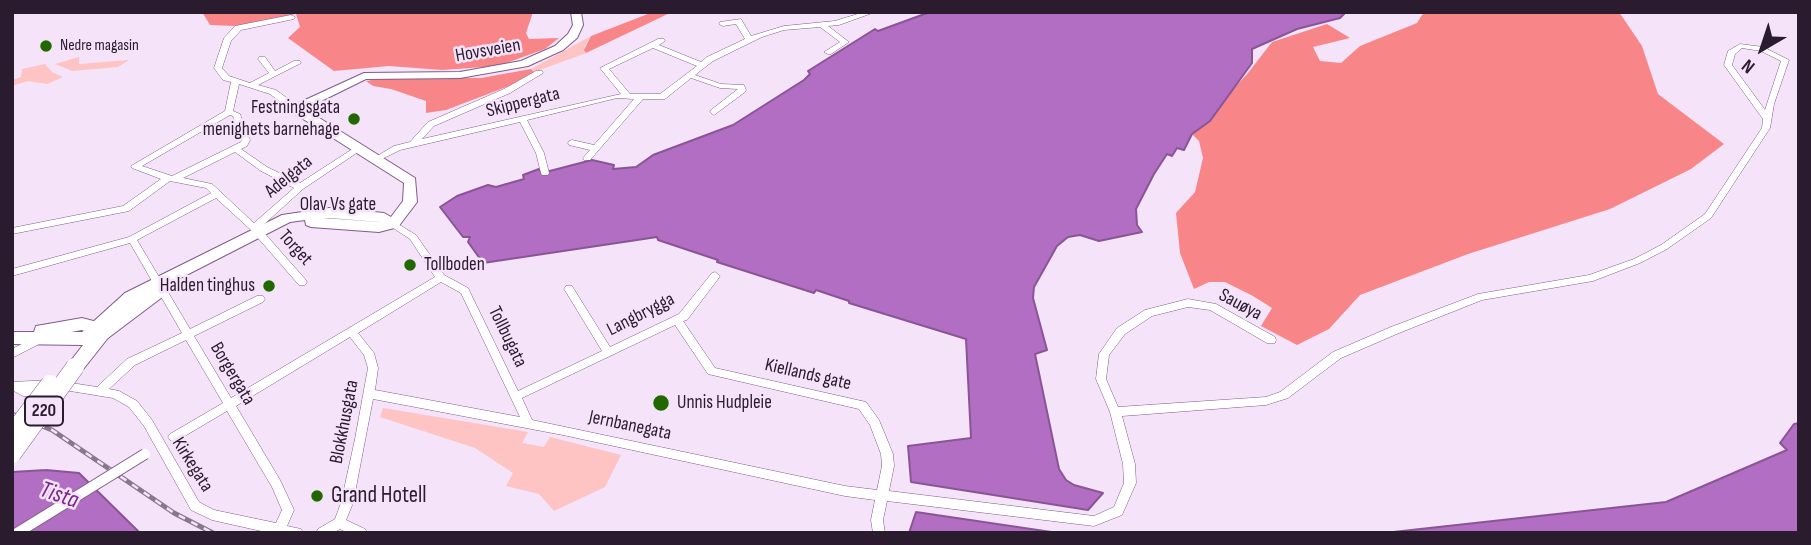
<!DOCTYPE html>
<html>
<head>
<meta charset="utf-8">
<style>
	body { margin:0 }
	#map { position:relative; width:1811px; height:545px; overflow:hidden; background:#f5e3f9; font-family:"Sofia Sans Condensed",sans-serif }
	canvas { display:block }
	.frame { position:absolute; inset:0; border:14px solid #2b1b2f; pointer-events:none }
	.north { position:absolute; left:1727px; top:14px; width:70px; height:70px; -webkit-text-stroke:5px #f5e3f9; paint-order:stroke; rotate:219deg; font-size:19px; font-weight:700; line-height:28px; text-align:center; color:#2b1b2f }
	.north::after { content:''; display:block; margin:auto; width:24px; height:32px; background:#2b1b2f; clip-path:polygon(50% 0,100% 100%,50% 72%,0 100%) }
</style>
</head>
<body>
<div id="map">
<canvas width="1811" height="545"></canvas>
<div class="frame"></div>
<div class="north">N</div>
</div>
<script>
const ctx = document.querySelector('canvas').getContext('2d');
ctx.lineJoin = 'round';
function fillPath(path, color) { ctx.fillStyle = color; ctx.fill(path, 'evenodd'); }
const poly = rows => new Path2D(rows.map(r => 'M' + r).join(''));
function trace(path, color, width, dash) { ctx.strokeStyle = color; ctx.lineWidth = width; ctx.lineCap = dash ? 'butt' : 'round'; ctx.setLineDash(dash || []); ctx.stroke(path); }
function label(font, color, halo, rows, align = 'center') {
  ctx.font = font + ' "Sofia Sans Condensed",sans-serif'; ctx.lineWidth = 5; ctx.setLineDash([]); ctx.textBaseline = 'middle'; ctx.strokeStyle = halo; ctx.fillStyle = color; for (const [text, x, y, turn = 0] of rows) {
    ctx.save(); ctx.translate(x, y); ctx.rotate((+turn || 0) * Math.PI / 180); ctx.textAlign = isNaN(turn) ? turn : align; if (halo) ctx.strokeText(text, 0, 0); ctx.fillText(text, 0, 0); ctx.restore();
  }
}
const green = poly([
	[591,36,584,47,586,53,581,55,534,72,531,69],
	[79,57,79,64,129,60,118,67,72,71,55,64],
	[45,64,52,72,63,77,47,84,28,81,12,86,12,80,21,77,22,69],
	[383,408,528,432,522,443,544,447,550,437,621,455,605,487,554,511,539,494,506,486,513,473,475,448,380,417]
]);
const forest = poly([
	[202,12,533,12,526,33,529,39,559,38,545,49,498,66,442,70,389,66,334,71,288,38,300,27,296,14,235,26,210,25],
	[653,12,672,12,586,53,584,50,591,36],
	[1424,12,1619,12,1642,46,1658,94,1724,144,1691,169,1610,209,1468,254,1360,295,1329,329,1297,345,1261,326,1272,308,1253,296,1225,282,1209,282,1194,289,1180,253,1176,213,1195,192,1203,158,1199,141,1192,134,1248,73,1272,42,1327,24,1350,38,1313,47,1320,61,1341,63,1360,46,1417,23],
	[531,69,534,72,509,86,446,110,426,113,426,101,391,89,373,86,366,81,384,78,481,78]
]);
const water = poly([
	[930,12,1346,12,1340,18,1297,29,1252,49,1252,63,1210,121,1192,134,1184,150,1177,148,1172,156,1167,154,1154,174,1136,209,1137,225,1142,232,1099,241,1080,235,1068,237,1057,246,1034,287,1033,298,1047,350,1035,354,1059,469,1066,480,1074,485,1103,493,1088,510,911,482,908,446,971,438,966,339,849,303,849,301,816,290,814,293,717,262,718,260,658,240,657,237,483,263,468,242,470,237,463,237,440,207,457,196,488,185,496,187,524,179,523,175,539,169,542,173,592,160,614,165,613,169,636,167,653,155,733,125,804,80,810,74,808,71,875,29,878,31,930,12],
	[1799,423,1799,533,1384,533,1666,502,1787,450,1780,443,1794,424,1799,423],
	[46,470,79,473,140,533,12,533,12,472,46,470],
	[916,512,1058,533,909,533,916,512]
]);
const street = poly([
	[864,12,875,12,839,25,828,26,849,42,831,54,828,54,824,52,840,42,820,27,784,30,762,37,713,61,695,75,721,84,744,85,746,90,745,92,714,115,710,112,711,110,738,89,720,88,691,78,665,99,643,99,590,160,584,160,583,158,590,150,569,145,568,143,569,141,572,140,594,145,634,99,617,98,527,120,544,153,549,173,548,175,542,175,541,173,536,153,520,122,400,150,376,162,372,159,394,146,410,142,428,122,504,89,536,71,542,71,543,73,510,93,434,126,422,139,621,94,600,68,658,39,664,39,665,41,659,45,701,62,707,57,745,39,736,24,723,26,719,24,720,22,741,19,751,36,784,26,835,21,864,12],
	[653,48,697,66,660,94,630,94,609,69,653,48],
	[291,15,295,17,294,19,241,30,231,41,222,68,229,76,250,83,269,73,258,59,259,57,265,57,275,71,294,61,300,61,301,63,258,85,276,90,299,107,299,111,293,111,270,94,239,84,233,111,240,114,250,140,247,146,241,149,267,167,300,183,354,148,357,147,361,150,303,189,260,228,305,279,307,282,305,285,299,285,251,230,216,198,137,240,190,329,257,296,263,296,265,299,263,302,194,336,231,398,435,277,410,239,390,226,388,224,393,221,416,235,444,275,468,288,518,391,602,351,566,292,564,289,566,286,572,286,610,347,679,314,712,273,715,272,720,276,718,279,687,320,683,321,715,368,866,402,879,420,893,454,894,466,889,491,1094,516,1114,507,1124,483,1123,464,1110,412,1096,379,1099,354,1117,328,1145,310,1188,299,1216,304,1275,337,1276,340,1275,343,1267,343,1210,310,1188,307,1152,316,1125,334,1109,355,1106,379,1118,407,1266,397,1280,392,1333,352,1391,327,1478,294,1589,275,1634,259,1661,245,1705,214,1762,128,1763,119,1724,65,1728,51,1740,44,1763,47,1789,60,1774,104,1770,128,1711,218,1667,249,1640,263,1593,281,1482,300,1399,333,1341,358,1288,398,1266,405,1122,416,1135,464,1136,483,1122,515,1094,526,887,501,883,520,885,533,873,533,871,520,875,500,845,496,563,435,373,399,353,503,346,520,365,529,367,533,348,533,340,529,333,533,316,533,318,529,335,519,341,503,355,439,368,368,364,355,350,337,236,406,280,480,294,510,287,526,301,529,303,533,270,533,212,520,191,510,144,426,129,407,113,398,52,388,45,389,49,390,50,393,49,396,45,397,23,396,12,390,12,382,52,380,97,387,127,359,182,333,130,243,12,276,12,269,129,237,211,193,206,188,170,181,129,211,12,234,12,228,123,206,161,179,132,168,131,166,225,111,231,82,223,80,214,68,224,38,235,26,291,15],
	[1742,48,1761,51,1781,61,1765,110,1732,65,1735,54,1742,48],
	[230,115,233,116,242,140,241,142,172,176,142,166,230,115],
	[235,152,261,171,294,188,254,223,212,184,183,178,235,152],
	[441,282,461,293,520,417,375,390,378,368,374,353,358,333,441,282],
	[675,325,708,374,859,409,870,425,881,454,882,466,877,490,845,486,532,420,522,398,675,325],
	[186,340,223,403,170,434,168,437,170,440,174,442,178,440,227,411,272,487,282,510,276,523,214,510,199,502,152,420,137,401,119,391,109,389,135,365,186,340],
	[39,335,43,336,44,339,43,342,12,358,12,349,39,335]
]);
const secondary = poly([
	[571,12,581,12,583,25,577,38,563,50,528,66,460,78,366,79,305,109,415,178,417,202,398,227,379,232,311,227,306,225,305,220,290,222,163,287,167,291,165,295,108,338,103,340,97,336,88,341,83,339,81,335,83,331,125,293,282,215,329,208,384,213,391,217,403,201,404,183,292,112,292,106,364,73,460,72,521,61,555,46,568,34,573,25,571,12],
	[323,218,329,218,380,222,379,222,323,218]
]);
const primary = poly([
	[82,318,101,323,111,334,81,372,75,374,69,372,66,367,83,345,12,344,12,332,34,332,36,326,42,325,82,318],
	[82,330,87,332,71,332,82,330]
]);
const rail = poly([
	[12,414,52,430,174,513,213,533]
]);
const streetBridge = poly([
	[17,533,145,454]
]);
const primaryBridge = poly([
	[12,434,50,384],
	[12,454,75,367]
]);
const markers = [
	[46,46,7,"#216800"],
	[354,119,7,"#216800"],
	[410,265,7,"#216800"],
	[269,286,7,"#216800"],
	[661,403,9,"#216800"],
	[317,496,7,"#216800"]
];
const farPoinames = [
	["Nedre magasin",60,46]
];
const shields = [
	[44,411,38]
];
const shieldNames = [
	["220",44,411]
];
const streetNames = [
	["Hovsveien",488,51,-10],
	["Skippergata",523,103,-14],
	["Adelgata",289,177,-39],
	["Olav Vs gate",338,205],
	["Torget",295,248,48],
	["Sauøya",1240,305,28],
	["Langbrygga",641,315,-27],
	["Tollbugata",507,337,64],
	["Borgergata",232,374,59],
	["Kiellands gate",808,375,13],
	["Blokkhusgata",345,422,-79],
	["Jernbanegata",630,426,12],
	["Kirkegata",192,465,58]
];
const poiNames = [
	["Festningsgata",340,108],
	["menighets barnehage",340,130],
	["Tollboden",424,265,"left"],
	["Halden tinghus",255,286],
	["Unnis Hudpleie",677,403,"left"]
];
const nearPoinames = [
	["Grand Hotell",331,496]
];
const nearWaternames = [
	["Tista",59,496,19]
];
fillPath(green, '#fec4c3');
fillPath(forest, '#f88689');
fillPath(water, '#b16ec2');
trace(water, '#895596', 2);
trace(street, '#815b8b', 1);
trace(secondary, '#815b8b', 2);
trace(primary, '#815b8b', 2);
fillPath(street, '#fff');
fillPath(secondary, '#fff');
fillPath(primary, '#fff');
trace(rail, '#89788d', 5);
trace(rail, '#f5e3f9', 2.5, [7]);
trace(streetBridge, '#815b8b', 12, []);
trace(primaryBridge, '#815b8b', 19, []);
trace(streetBridge, '#fff', 10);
trace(primaryBridge, '#fff', 18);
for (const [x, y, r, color] of markers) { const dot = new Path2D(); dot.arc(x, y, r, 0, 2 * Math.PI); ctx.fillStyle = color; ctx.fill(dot); trace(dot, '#f5e3f9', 2.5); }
label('16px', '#2b1b2f', '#f5e3f9', farPoinames, 'left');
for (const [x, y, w] of shields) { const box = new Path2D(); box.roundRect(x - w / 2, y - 14.5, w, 29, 5); ctx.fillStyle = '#f5e3f9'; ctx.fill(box); trace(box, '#2b1b2f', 2); }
label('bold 18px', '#2b1b2f', null, shieldNames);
label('19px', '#2b1b2f', '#f5e3f9', streetNames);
label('19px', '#2b1b2f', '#f5e3f9', poiNames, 'right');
label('23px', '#2b1b2f', '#f5e3f9', nearPoinames, 'left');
label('italic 24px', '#78268b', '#f5e3f9', nearWaternames);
</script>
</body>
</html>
